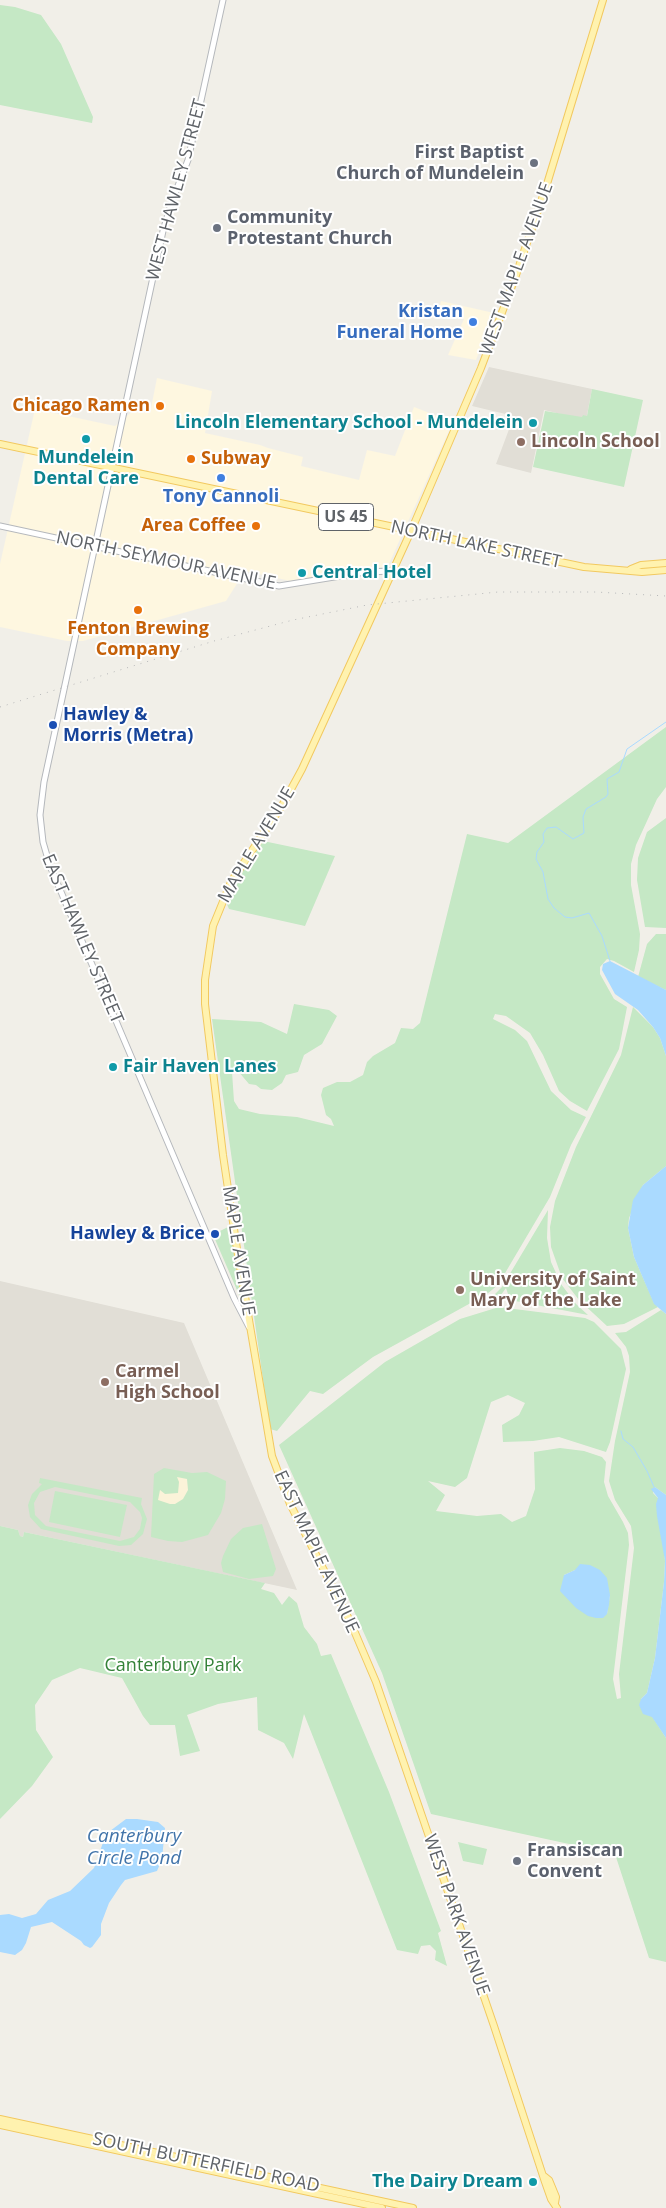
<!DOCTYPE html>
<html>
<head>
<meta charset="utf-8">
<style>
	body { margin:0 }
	canvas { display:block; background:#f1efe8 }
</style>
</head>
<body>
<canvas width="666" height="2208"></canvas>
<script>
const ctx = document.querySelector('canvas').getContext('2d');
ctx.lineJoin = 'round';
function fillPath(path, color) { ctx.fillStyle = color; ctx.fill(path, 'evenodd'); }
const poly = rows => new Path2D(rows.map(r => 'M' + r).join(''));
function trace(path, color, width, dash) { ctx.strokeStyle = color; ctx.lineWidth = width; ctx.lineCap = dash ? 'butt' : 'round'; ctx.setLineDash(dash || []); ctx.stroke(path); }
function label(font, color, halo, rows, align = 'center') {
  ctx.font = font + ' "Open Sans",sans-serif'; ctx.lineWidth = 4; ctx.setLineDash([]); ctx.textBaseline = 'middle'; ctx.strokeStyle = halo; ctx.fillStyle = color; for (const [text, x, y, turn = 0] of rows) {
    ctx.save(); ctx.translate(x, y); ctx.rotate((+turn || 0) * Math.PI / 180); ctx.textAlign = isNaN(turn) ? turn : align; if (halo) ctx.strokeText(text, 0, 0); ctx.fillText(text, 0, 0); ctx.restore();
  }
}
const commercial = poly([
	[441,301,494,313,476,360,448,355,464,319,438,314],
	[157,378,212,391,205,433,260,445,268,448,303,457,301,466,359,480,367,450,395,456,414,407,453,422,388,566,295,582,245,571,226,601,83,641,67,641,0,627,0,564,35,409,115,426,133,411,150,413]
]);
const education = poly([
	[489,367,592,389,586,420,544,410,531,473,496,464,514,416,472,406],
	[0,1281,184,1323,297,1590,24,1532,23,1537,20,1536,18,1530,0,1526]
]);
const green = poly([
	[0,5,15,7,41,15,61,44,93,117,92,123,0,105],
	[592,389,643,400,624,487,533,467,545,411,582,417,583,415,587,416],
	[666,727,666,787,657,799,647,821,636,845,631,864,631,885,640,934,639,950,634,972,614,961,607,959,600,967,600,974,614,999,627,1007,619,1049,587,1111,570,1101,559,1091,543,1055,530,1033,506,1016,495,1014,493,1019,515,1030,527,1041,551,1091,571,1110,586,1117,571,1145,550,1197,498,1285,487,1294,373,1357,323,1394,310,1391,277,1431,270,1429,212,1019,261,1022,287,1034,294,1004,329,1010,337,1016,322,1044,304,1055,298,1072,286,1075,282,1083,272,1090,261,1089,256,1085,249,1084,238,1071,232,1072,234,1101,239,1109,260,1114,297,1117,334,1126,331,1119,326,1115,321,1095,323,1088,337,1082,350,1082,363,1075,367,1062,373,1056,395,1043,401,1028,413,1029,420,1023,467,834,508,843],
	[666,818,666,928,645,927,637,880,638,858,647,832],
	[268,842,335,856,305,926,229,909,226,902,231,882,256,843],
	[656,934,666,934,666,990,638,977,647,944],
	[633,1007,653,1027,660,1038,666,1056,666,1166,643,1185,629,1218,628,1228,634,1257,654,1303,658,1307,624,1324,607,1326,579,1300,562,1278,551,1247,550,1227,555,1201,576,1147,621,1055],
	[548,1210,547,1238,551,1262,561,1284,576,1304,588,1315,510,1300,506,1288,498,1299,487,1302,502,1287],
	[230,1226,243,1304,214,1237,217,1236,216,1233],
	[499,1307,585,1318,594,1322,621,1349,626,1369,610,1442,606,1452,559,1437,533,1441,503,1442,502,1425,519,1415,525,1403,508,1395,491,1402,467,1478,455,1487,428,1481,445,1495,436,1511,477,1516,501,1514,512,1522,526,1516,535,1489,534,1452,560,1448,584,1451,602,1457,606,1462,604,1482,608,1496,623,1522,628,1533,629,1545,613,1679,617,1699,621,1698,619,1674,634,1548,631,1526,615,1500,609,1481,615,1441,630,1372,629,1356,626,1347,615,1333,626,1332,661,1310,666,1314,666,1495,655,1487,653,1493,658,1498,665,1561,664,1582,655,1658,647,1693,641,1699,666,1738,666,1962,649,1958,615,1854,431,1814,382,1673,279,1445,385,1362,460,1319],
	[575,1570,610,1595,607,1614,564,1575],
	[164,1468,192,1473,207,1472,226,1481,225,1499,221,1513,208,1535,182,1542,168,1541,151,1537,154,1474],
	[40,1478,142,1498,141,1504,147,1519,143,1534,131,1545,119,1546,41,1529,30,1517,28,1505,32,1494,42,1484,39,1483],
	[55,1487,130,1502,140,1512,142,1518,140,1529,134,1537,120,1541,46,1526,35,1515,34,1503,40,1492],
	[55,1491,127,1505,120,1537,49,1522],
	[262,1524,276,1569,273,1576,249,1579,223,1572,221,1563,223,1556,231,1539,243,1528],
	[0,1526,18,1530,20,1536,23,1537,24,1532,265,1583,261,1589,274,1593,282,1605,289,1596,297,1603,304,1627,317,1644,321,1656,331,1654,389,1792,441,1931,438,1933,447,1966,435,1960,436,1951,430,1945,421,1946,418,1954,397,1950,304,1714,293,1759,284,1743,258,1730,257,1697,218,1704,187,1715,200,1751,180,1756,175,1725,150,1725,143,1716,122,1678,80,1668,52,1680,35,1705,36,1730,53,1757,32,1786,0,1819],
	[458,1842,487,1849,483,1865,463,1861]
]);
const sand = poly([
	[177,1477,187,1479,188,1490,183,1499,175,1504,170,1504,158,1500,160,1490,165,1494,178,1493,179,1482]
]);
const water = poly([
	[610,961,666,990,666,1056,660,1038,653,1027,638,1010,615,994,602,970,603,964],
	[666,1166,666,1314,654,1304,634,1257,628,1228,633,1200,643,1185],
	[655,1487,666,1495,666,1738,652,1717,643,1714,639,1705,641,1699,647,1693,655,1658,664,1582,665,1561,657,1516,656,1504,658,1498,651,1489],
	[580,1564,590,1565,600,1570,607,1578,610,1595,609,1605,607,1614,603,1618,596,1618,588,1616,576,1608,560,1591,564,1575,575,1570],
	[126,1819,137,1819,158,1822,165,1828,162,1859,157,1871,125,1880,121,1885,109,1903,101,1924,101,1935,92,1947,90,1948,84,1945,81,1941,52,1922,31,1927,26,1943,22,1950,15,1955,0,1952,0,1915,9,1914,22,1918,36,1914,48,1900,70,1891,94,1868,106,1834]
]);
const stream = poly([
	[610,961,602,936,589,913,572,918,565,917,554,908,548,899,543,872,536,859,537,852,544,842,543,834,547,828,556,827,573,839,584,833,583,817,586,809,606,797,608,794,607,779,619,772,627,749,666,722],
	[621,1431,623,1439,633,1447,647,1471,654,1487]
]);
const minor = poly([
	[223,0,188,160,171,204,163,231,44,782,40,815,43,842,50,866,234,1298,249,1327],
	[0,526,279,586,365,572,392,571]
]);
const major = poly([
	[0,444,584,567,642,572,666,570],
	[631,569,641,565,666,563],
	[0,2119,413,2208],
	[0,2125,382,2208],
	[544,2176,549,2180,556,2197,555,2203],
	[557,2208,551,2199,545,2182,494,2026,376,1682,350,1621,290,1504,272,1456,237,1249,223,1155,205,1004,205,980,213,926,231,882,283,804,302,769,411,531,481,368,515,278,547,184,603,0]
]);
const rail = poly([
	[0,707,214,641,293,620,367,605,498,592,596,592,666,596]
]);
const markers = [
	[534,163,5,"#6b7280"],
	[217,228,5,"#6b7280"],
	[473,322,5,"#3f7fe0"],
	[160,406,5,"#e8710a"],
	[533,423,5,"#0f9aa8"],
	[86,439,5,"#0f9aa8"],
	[521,442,5,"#8d6e63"],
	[191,459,5,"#e8710a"],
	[221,478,5,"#3f7fe0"],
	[256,526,5,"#e8710a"],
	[302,573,5,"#0f9aa8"],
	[138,610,5,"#e8710a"],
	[53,725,5,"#1a4fb4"],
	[113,1067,5,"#0f9aa8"],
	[215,1234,5,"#1a4fb4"],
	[460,1290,5,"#8d6e63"],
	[105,1382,5,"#8d6e63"],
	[517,1861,5,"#6b7280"],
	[533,2182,5,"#0f9aa8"]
];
const shields = [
	[346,517,55]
];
const shieldNames = [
	["US 45",346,517]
];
const worshipNames = [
	["First Baptist",524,153,"right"],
	["Church of Mundelein",524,174,"right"],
	["Community",227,218],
	["Protestant Church",227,239],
	["Fransiscan",527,1851],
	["Convent",527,1872]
];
const streetNames = [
	["WEST HAWLEY STREET",177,190,-75],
	["WEST MAPLE AVENUE",517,269,-70],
	["NORTH LAKE STREET",476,545,12],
	["NORTH SEYMOUR AVENUE",166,561,12],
	["MAPLE AVENUE",257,845,-59],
	["EAST HAWLEY STREET",82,939,67],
	["MAPLE AVENUE",238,1251,81],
	["EAST MAPLE AVENUE",316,1552,65],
	["WEST PARK AVENUE",456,1915,71],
	["SOUTH BUTTERFIELD ROAD",206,2163,12]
];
const shopNames = [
	["Kristan",463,312],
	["Funeral Home",463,333],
	["Tony Cannoli",221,497,"center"]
];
const foodNames = [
	["Chicago Ramen",150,406],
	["Subway",201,459,"left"],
	["Area Coffee",246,526],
	["Fenton Brewing",138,629,"center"],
	["Company",138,650,"center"]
];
const cultureNames = [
	["Lincoln Elementary School - Mundelein",523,423],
	["Mundelein",86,458,"center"],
	["Dental Care",86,479,"center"],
	["Central Hotel",312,573,"left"],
	["Fair Haven Lanes",123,1067,"left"],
	["The Dairy Dream",523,2182]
];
const educationNames = [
	["Lincoln School",531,442],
	["University of Saint",470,1280],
	["Mary of the Lake",470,1301],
	["Carmel",115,1372],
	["High School",115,1393]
];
const transitNames = [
	["Hawley &",63,715],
	["Morris (Metra)",63,736],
	["Hawley & Brice",205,1234,"right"]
];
const parkNames = [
	["Canterbury Park",173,1666]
];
const waterNames = [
	["Canterbury",134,1837],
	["Circle Pond",134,1859]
];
fillPath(commercial, '#fef7e0');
fillPath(education, '#e1ded6');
fillPath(green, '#c5e8c5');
fillPath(sand, '#fbf3d9');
fillPath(water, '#aadaff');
trace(stream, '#aadaff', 1);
trace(minor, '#b5b8bc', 7);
trace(major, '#f2c960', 8);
trace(minor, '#fff', 5);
trace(major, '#fff2af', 6);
trace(rail, '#b6b7b8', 1, [1, 6]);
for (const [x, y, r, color] of markers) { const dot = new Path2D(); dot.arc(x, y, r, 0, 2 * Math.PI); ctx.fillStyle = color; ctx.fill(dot); trace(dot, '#fff', 2); }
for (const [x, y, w] of shields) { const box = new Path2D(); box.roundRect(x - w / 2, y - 13.5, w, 27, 4); ctx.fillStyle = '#fff'; ctx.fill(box); trace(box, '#5f6368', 1); }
label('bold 16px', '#5f6368', null, shieldNames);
label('bold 18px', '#5b616d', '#fff', worshipNames, 'left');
label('18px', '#5f6368', '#fff', streetNames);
label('bold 18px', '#366cbe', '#fff', shopNames, 'right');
label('bold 18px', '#c56008', '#fff', foodNames, 'right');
label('bold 18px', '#0d838f', '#fff', cultureNames, 'right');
label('bold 18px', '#785e54', '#fff', educationNames, 'left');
label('bold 18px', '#164399', '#fff', transitNames, 'left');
label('18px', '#348238', '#fff', parkNames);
label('italic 19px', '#4174aa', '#fff', waterNames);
</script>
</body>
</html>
